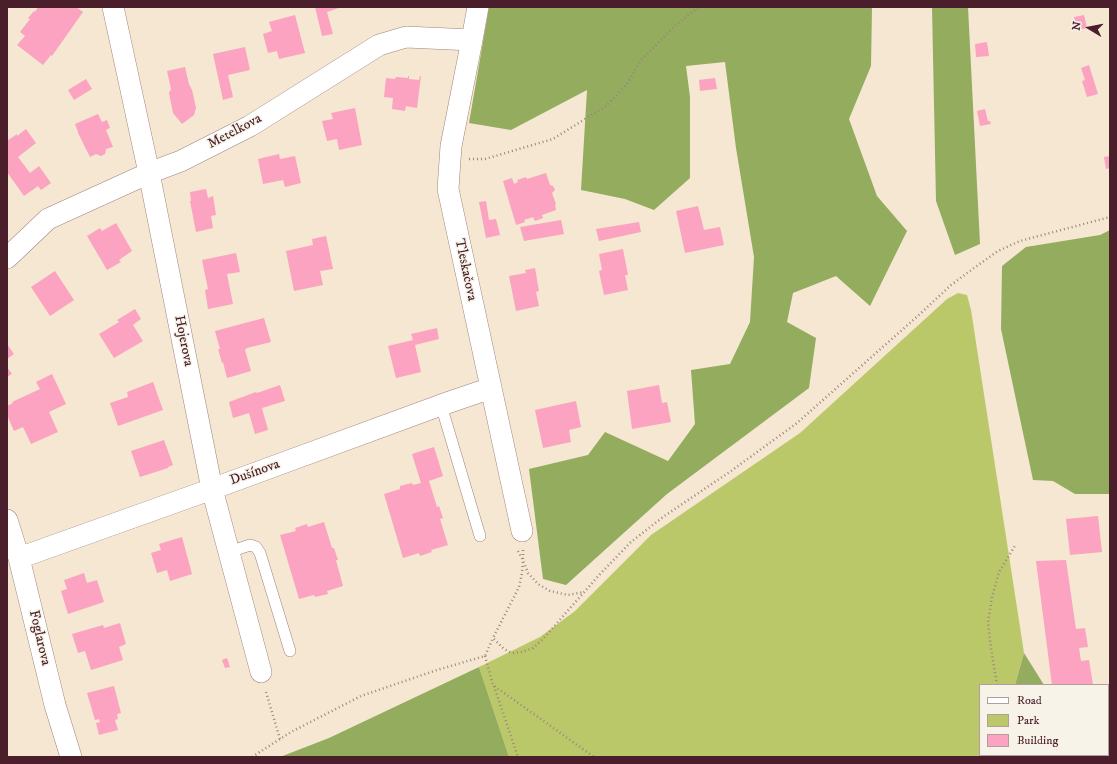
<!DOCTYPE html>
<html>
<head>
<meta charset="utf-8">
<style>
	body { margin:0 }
	#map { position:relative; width:1117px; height:764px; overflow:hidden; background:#f5e7d2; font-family:"IM FELL DW Pica",serif }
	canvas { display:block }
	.frame { position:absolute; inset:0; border:8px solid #4a1f2b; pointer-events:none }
	.legend { position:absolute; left:979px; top:684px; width:130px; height:72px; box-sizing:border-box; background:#f7f3e8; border:1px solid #b29e9c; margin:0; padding:5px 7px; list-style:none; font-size:12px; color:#4a1f2b }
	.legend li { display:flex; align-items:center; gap:8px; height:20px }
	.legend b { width:20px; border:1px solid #b29e9c }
	.north { position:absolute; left:1069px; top:8px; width:40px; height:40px; -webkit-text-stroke:3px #f7f3e8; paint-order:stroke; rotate:280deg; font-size:11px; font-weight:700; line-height:16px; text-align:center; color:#4a1f2b }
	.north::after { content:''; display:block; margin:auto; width:14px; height:18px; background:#4a1f2b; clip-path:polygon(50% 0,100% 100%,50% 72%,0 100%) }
</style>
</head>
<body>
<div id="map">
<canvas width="1117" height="764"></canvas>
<div class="frame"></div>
<ul class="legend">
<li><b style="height:5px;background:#fff"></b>Road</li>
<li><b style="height:11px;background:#bac86a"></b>Park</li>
<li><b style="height:11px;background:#fba3c0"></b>Building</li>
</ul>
<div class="north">N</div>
</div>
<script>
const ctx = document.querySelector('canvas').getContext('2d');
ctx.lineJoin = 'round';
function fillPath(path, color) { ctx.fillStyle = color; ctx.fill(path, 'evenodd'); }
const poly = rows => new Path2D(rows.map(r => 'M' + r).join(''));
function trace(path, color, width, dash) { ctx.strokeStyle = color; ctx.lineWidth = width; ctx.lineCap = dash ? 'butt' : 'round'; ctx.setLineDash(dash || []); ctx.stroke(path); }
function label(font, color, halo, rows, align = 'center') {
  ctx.font = font + ' "IM FELL DW Pica",serif'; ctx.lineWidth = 3; ctx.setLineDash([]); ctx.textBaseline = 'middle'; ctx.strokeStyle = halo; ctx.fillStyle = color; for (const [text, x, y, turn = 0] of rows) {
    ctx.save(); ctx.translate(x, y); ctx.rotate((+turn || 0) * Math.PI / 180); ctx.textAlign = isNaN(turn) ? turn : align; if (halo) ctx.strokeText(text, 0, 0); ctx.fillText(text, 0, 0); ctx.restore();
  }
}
const green = poly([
	[958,293,967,295,971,310,1024,653,1015,685,980,685,980,755,1009,755,1009,757,509,757,479,667,540,637,575,611,651,535,800,433,947,299]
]);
const forest = poly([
	[489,7,872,7,871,66,849,119,877,196,907,231,870,306,836,276,793,293,787,322,816,338,809,388,667,494,566,585,543,579,529,469,588,455,605,432,668,461,695,424,691,370,730,364,750,322,754,257,736,148,725,62,686,66,690,97,690,178,654,210,625,199,581,190,587,90,511,130,469,123],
	[932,7,968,7,980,244,955,255,936,201],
	[1110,230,1110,494,1075,494,1053,481,1033,480,1001,329,1002,266,1026,247,1100,235],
	[1024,653,1044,685,1015,685],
	[479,667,509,757,280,757,329,738],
	[1110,687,1110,757,1009,757,1009,755,1108,755,1108,689]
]);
const building = poly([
	[38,7,76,7,83,12,52,56,51,55,43,65,17,45,25,36,20,32,30,19,28,18,34,11,35,12],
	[315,7,342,7,327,12,333,34,322,36],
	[295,15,305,53,279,59,277,51,268,53,263,34,272,31,269,22],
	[1084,15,1087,28,1077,30,1074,17],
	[987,42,989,56,976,57,975,44],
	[245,47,250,70,228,75,233,97,223,100,213,54],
	[1089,65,1098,94,1087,97,1082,81,1085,80,1081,68],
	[185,67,189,84,192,90,196,108,194,115,182,124,173,113,169,93,171,89,167,71],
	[408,76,409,76,409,79,419,80,420,76,421,76,417,108,406,106,405,111,392,109,393,98,384,97,386,78,395,79,396,77,408,78],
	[715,78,717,89,700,91,699,80],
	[86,79,92,89,74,100,68,90],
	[355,108,362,145,339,150,337,139,327,141,322,121,333,119,331,113],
	[985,109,988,121,990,121,991,124,980,126,977,111],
	[98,114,102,122,107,120,110,128,106,130,113,147,106,149,105,154,101,156,96,154,90,157,78,133,78,132,75,124],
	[26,129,36,143,18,157,30,173,39,166,51,183,41,190,38,186,24,196,7,172,7,141,17,134,17,136],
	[279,154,280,159,295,156,301,183,285,187,283,180,263,184,258,159],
	[1110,156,1110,168,1106,169,1104,157],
	[546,173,550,185,553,186,555,190,552,193,556,204,555,205,556,210,542,215,543,218,535,221,533,217,524,220,525,222,516,225,503,181,512,178,514,184,518,182,517,180,526,177,527,179],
	[206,189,208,198,213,196,216,215,211,216,213,228,196,232,190,201,191,201,190,192],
	[486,201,489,220,496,219,500,235,486,238,479,202],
	[698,206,704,230,720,227,724,245,685,253,676,211],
	[561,220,564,234,524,241,520,227],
	[639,222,641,232,599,241,596,229],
	[116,223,132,251,119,260,121,262,107,270,87,236,100,228,102,231],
	[326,236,333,269,320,271,323,285,294,291,286,251,313,245,312,239],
	[623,249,628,275,625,275,628,290,604,295,599,271,602,270,599,254],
	[236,253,240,272,227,274,233,304,208,309,205,290,208,289,202,260],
	[535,268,539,291,536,292,539,306,516,311,509,276,526,273,525,270],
	[55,271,74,300,50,316,31,287],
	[135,309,141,319,133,325,143,341,114,358,99,334,119,322,117,320],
	[264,318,271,342,247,348,245,350,251,371,227,378,223,362,222,363,218,349,220,349,215,331],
	[437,328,439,339,415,345,421,372,396,378,388,346,413,340,411,334],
	[7,344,14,354,7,359],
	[7,367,12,374,7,377],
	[52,374,66,404,49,412,58,432,31,444,23,427,14,431,7,415,7,406,13,403,12,402,40,389,36,382],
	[153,382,163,410,118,426,110,403,128,397,127,392],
	[280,385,285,401,262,408,268,430,255,434,249,413,233,418,229,402,256,392,257,393],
	[659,385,662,403,667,402,671,422,632,429,627,391],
	[576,401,581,427,569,430,571,442,543,448,535,410],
	[164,440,173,465,168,467,168,468,140,477,131,451],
	[434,447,443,476,429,481,437,507,439,506,443,518,440,519,448,545,431,550,432,552,420,556,419,553,403,558,384,494,400,489,400,486,412,483,413,485,421,483,412,454],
	[1098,516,1102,552,1070,555,1066,519],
	[324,522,332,548,334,548,338,560,336,560,343,586,327,591,328,594,315,597,314,595,299,599,280,535,296,531,295,528,307,524,308,527],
	[182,537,192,574,170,581,167,570,157,573,151,553,161,550,159,544],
	[1066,560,1076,629,1085,628,1088,647,1079,648,1081,661,1089,660,1093,685,1052,685,1036,561],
	[84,573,87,583,97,580,104,602,68,614,61,591,67,589,64,580],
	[120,623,126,644,119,647,123,660,91,670,85,651,78,653,72,634,103,625,104,628],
	[227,658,230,667,225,668,222,660],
	[114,686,121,713,117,714,118,719,115,720,118,730,99,735,96,723,100,722,99,719,95,720,87,693]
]);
const path = poly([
	[469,159,485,159,553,139,606,106,627,84,641,60,677,24,699,7],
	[523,550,523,560,522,573,519,587,493,638,504,649,512,653,522,652,533,648,543,639,601,573,631,542,663,517,731,471,797,423,920,314,951,285,974,268,998,251,1020,241,1110,217],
	[518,551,523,560,528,573,538,584,550,591,568,595,584,592],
	[485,656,493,685,594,757],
	[997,685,991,648,988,622,992,597,999,572,1016,544],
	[494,686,518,757],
	[266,692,280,739],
	[1011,755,1011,757],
	[252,757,291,732,361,696,437,670,485,656,493,638]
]);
const service = poly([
	[441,405,480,536],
	[229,552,250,545,256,547,260,553,290,651]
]);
const minor = poly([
	[113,7,149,173,212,489,261,672],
	[478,7,472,40,451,146,448,189,522,531],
	[7,258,48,219,149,173,181,161,250,126,379,45,406,37,472,40],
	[7,520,19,558,55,705,71,757],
	[19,558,212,489,441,405,491,388]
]);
const streetNames = [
	["Metelkova",235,132,-28],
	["Tleskačova",465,270,78],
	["Hojerova",183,341,79],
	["Dušínova",255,473,-20],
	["Foglarova",39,638,77]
];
fillPath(green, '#bac86a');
fillPath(forest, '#93ac5e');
fillPath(building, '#fba3c0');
trace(service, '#a0837e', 12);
trace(minor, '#a0837e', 22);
trace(path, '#a0837e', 2.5, [1, 3]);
trace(service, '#fff', 11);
trace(minor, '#fff', 21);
label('14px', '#4a1f2b', '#f7f3e8', streetNames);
</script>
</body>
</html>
